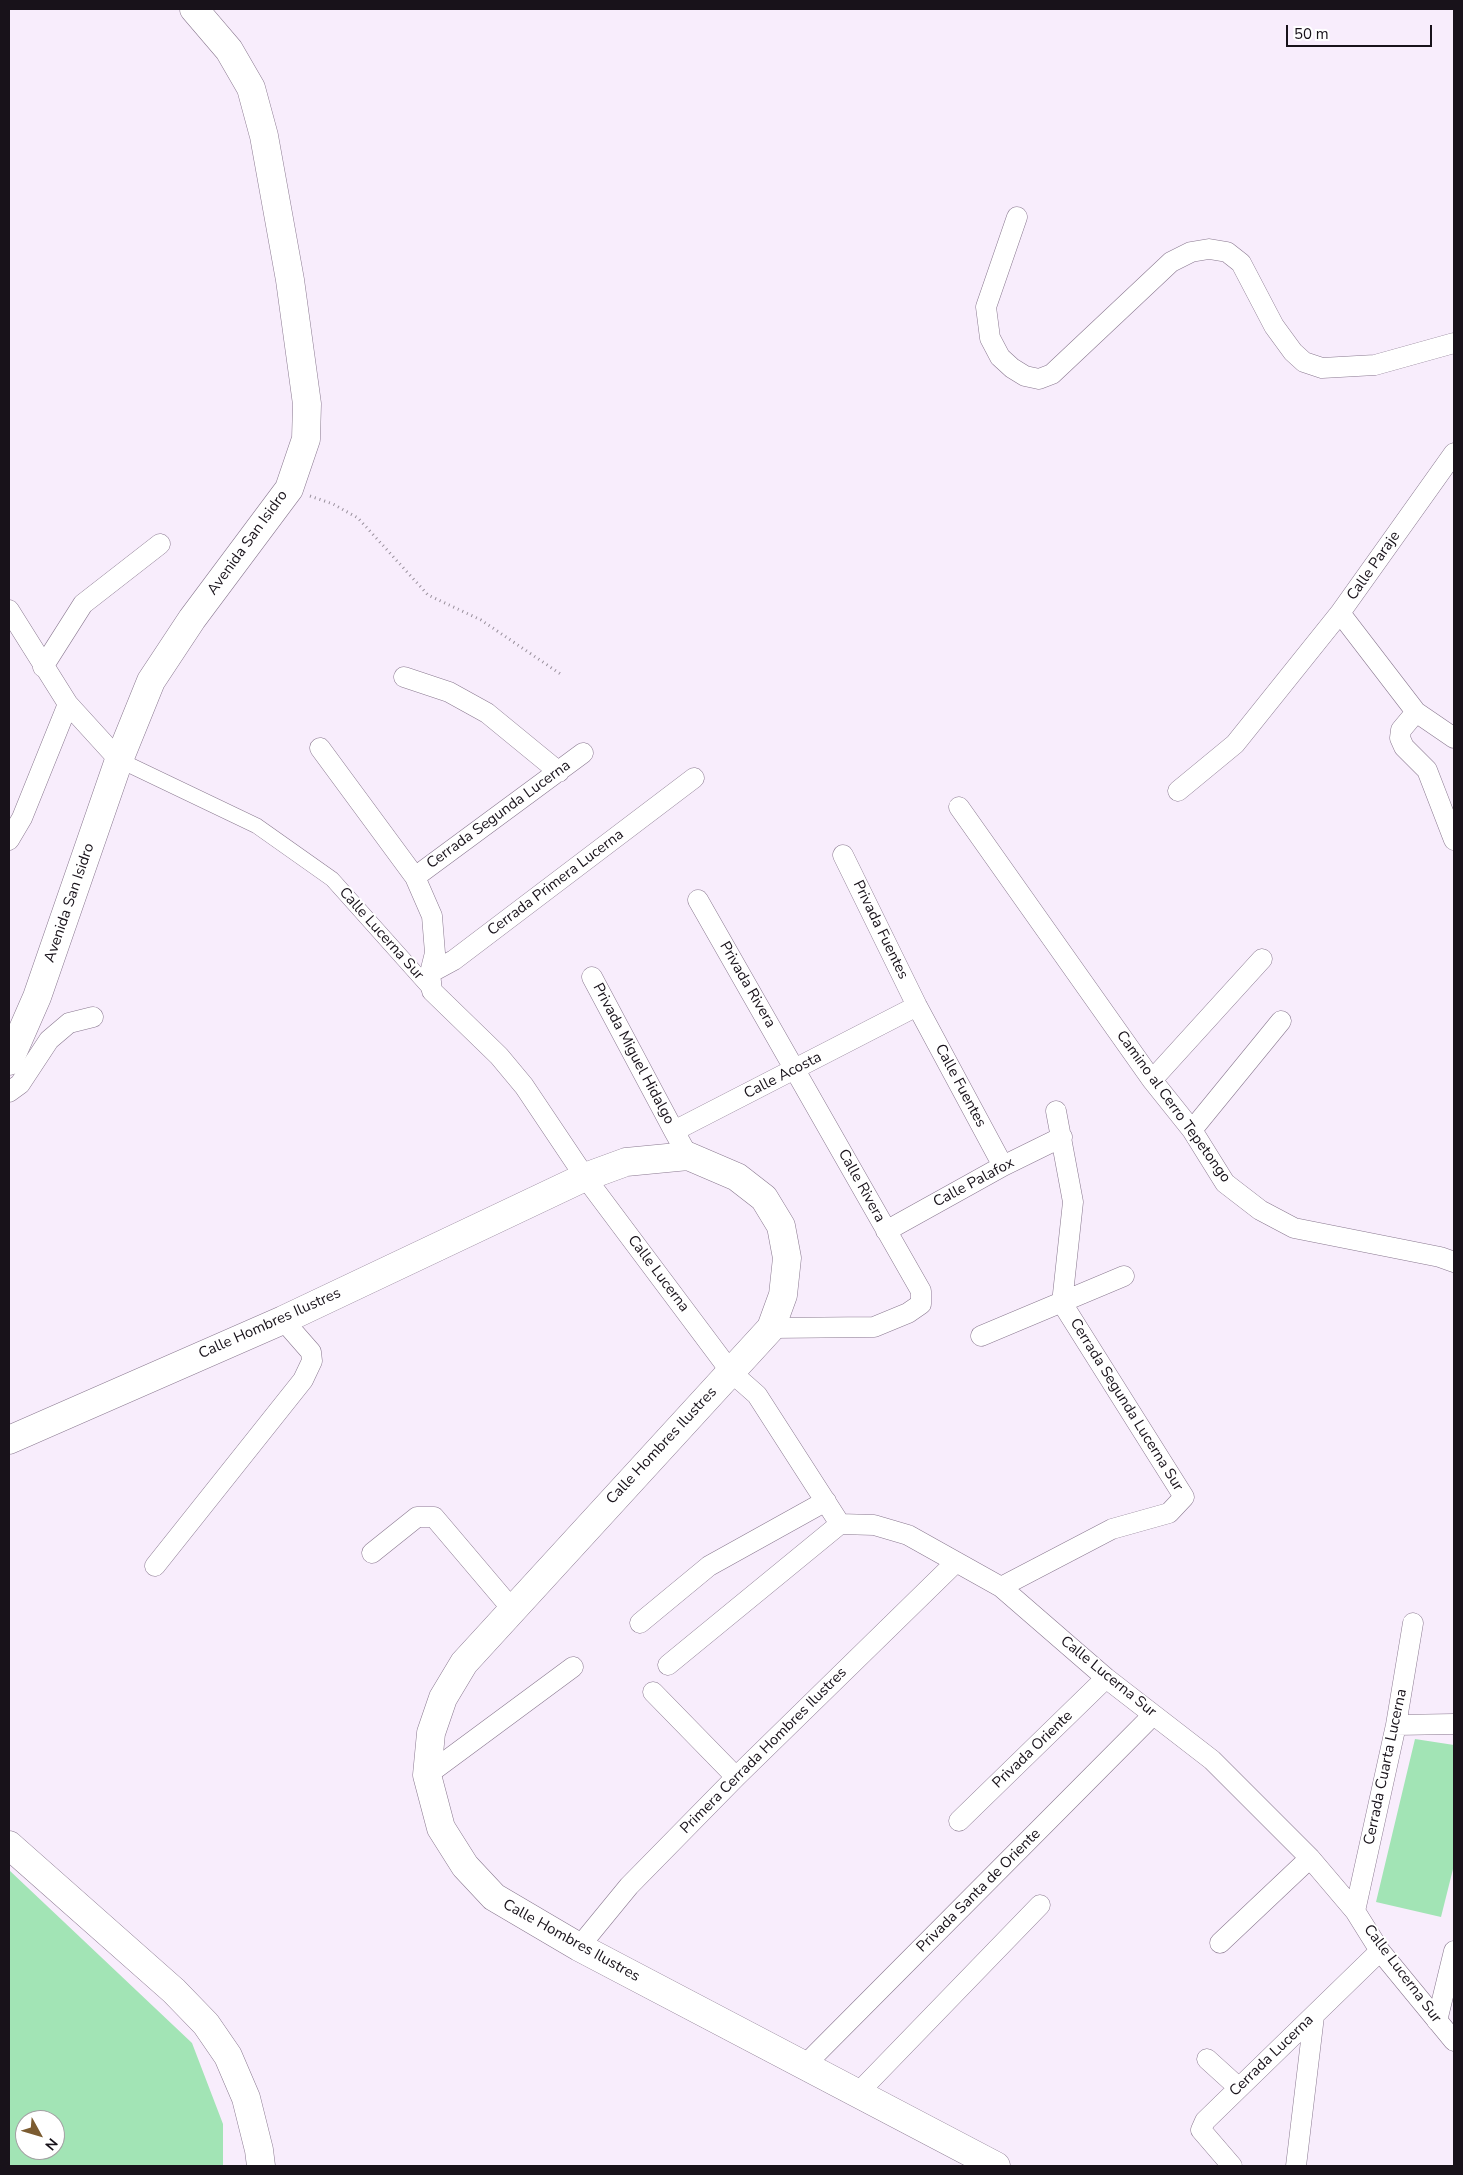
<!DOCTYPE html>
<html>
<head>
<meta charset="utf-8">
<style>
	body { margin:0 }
	#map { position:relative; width:1463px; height:2175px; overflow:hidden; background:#f8edfc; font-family:"Nunito Sans",sans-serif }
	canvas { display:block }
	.frame { position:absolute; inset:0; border:10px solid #18121a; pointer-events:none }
	.north { position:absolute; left:15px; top:2110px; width:50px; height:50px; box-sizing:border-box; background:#fff; border:1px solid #a3a0a3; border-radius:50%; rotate:129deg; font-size:14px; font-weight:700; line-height:20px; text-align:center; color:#18121a }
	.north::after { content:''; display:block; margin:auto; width:18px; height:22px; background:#7c5c31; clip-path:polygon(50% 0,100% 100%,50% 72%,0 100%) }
	.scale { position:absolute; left:1286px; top:25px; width:146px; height:22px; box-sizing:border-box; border:2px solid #18121a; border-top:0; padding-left:6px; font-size:15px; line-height:18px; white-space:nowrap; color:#18121a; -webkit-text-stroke:4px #fff; paint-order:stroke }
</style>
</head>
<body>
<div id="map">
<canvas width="1463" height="2175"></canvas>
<div class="frame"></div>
<div class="north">N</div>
<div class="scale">50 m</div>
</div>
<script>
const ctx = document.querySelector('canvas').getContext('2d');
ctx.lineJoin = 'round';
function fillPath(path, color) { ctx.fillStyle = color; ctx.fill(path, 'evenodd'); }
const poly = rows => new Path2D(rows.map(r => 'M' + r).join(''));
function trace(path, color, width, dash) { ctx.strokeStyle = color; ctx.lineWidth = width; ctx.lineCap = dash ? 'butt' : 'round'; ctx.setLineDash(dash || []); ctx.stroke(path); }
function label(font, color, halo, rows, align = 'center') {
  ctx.font = font + ' "Nunito Sans",sans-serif'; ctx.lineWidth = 4; ctx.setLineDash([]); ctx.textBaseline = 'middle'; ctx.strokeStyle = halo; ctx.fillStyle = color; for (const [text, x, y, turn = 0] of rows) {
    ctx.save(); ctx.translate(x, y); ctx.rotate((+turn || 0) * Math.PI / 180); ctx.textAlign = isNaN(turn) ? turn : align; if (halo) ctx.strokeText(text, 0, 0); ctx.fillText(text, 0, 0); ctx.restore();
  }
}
const green = poly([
	[1415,1739,1454,1745,1454,1865,1441,1917,1376,1902],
	[9,1870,192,2043,223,2124,223,2166,9,2166],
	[25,2120,55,2120,55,2150,25,2150]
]);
const path = poly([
	[310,496,333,504,358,518,428,595,481,620,562,675]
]);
const pedestrian = poly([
	[119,760,257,826,332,879,432,991]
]);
const minor = poly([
	[1017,217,986,307,990,338,1000,357,1012,368,1025,376,1039,379,1052,374,1171,262,1191,252,1209,249,1227,252,1241,263,1274,326,1293,352,1304,362,1322,368,1375,365,1454,343],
	[1454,453,1340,613,1416,712,1454,738],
	[9,610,68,704,119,760],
	[43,667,83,604,160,544],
	[404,677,449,692,487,713,559,772],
	[1416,712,1401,730,1400,738,1404,747,1427,770,1454,840],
	[320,748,415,877,432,916,435,953,430,973],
	[694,778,454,960,430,973,432,991,499,1056,524,1086,585,1177,731,1372,757,1395,840,1524,874,1525,908,1535,1001,1587,1106,1678,1212,1760,1310,1858,1355,1911,1380,1951,1454,2041],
	[1178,791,1235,744,1340,613],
	[959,807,1152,1080,1192,1130,1225,1183,1260,1210,1294,1228,1440,1257,1454,1262],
	[9,840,22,818,68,704],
	[843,855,917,1006,1003,1166],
	[415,877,583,753],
	[698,900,921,1291,921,1304,908,1313,874,1327,771,1328],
	[592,977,674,1131],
	[1152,1080,1262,959],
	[9,1092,20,1084,49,1040,69,1023,93,1017],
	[1192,1130,1281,1021],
	[688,1156,674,1131,917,1006],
	[886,1231,1003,1166,1062,1137],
	[981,1336,1124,1276],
	[372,1553,417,1517,434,1517,512,1609],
	[155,1566,303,1380,312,1361,311,1352,283,1320],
	[1001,1587,1112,1529,1169,1513,1184,1497,1062,1303,1073,1202,1056,1111],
	[640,1623,709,1566,826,1501],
	[668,1665,840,1524],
	[653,1692,736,1777],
	[1396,1725,1454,1724],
	[427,1775,573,1667],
	[959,1821,1106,1678],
	[1355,1911,1396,1725,1413,1623],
	[1220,1943,1310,1858],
	[579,1947,629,1886,736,1777,955,1563],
	[1437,2021,1454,1951],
	[1207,2059,1239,2088],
	[804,2066,1153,1715],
	[857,2094,1040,1905],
	[1232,2166,1201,2130,1205,2121,1380,1951],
	[1296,2166,1314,2016]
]);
const secondary = poly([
	[9,1061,37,997,119,760,151,681,192,619,289,489,306,439,307,404,290,280,264,136,251,88,229,50,194,9],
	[9,1440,283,1320,585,1177,626,1162,688,1156,737,1177,764,1198,781,1226,787,1258,783,1295,771,1328,464,1663,443,1698,431,1733,427,1775,441,1828,465,1866,494,1897,579,1947,996,2166],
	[9,1845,174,1991,206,2024,228,2056,246,2098,259,2150,261,2166]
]);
const streetNames = [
	["Avenida San Isidro",248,543,-54],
	["Calle Paraje",1374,566,-55],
	["Cerrada Segunda Lucerna",499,815,-36],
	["Cerrada Primera Lucerna",556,883,-37],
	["Avenida San Isidro",70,903,-71],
	["Privada Fuentes",880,930,64],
	["Calle Lucerna Sur",381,934,48],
	["Privada Rivera",747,985,60],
	["Privada Miguel Hidalgo",633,1054,62],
	["Calle Acosta",783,1076,-27],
	["Calle Fuentes",960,1086,62],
	["Camino al Cerro Tepetongo",1173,1107,54],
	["Calle Palafox",974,1183,-28],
	["Calle Rivera",861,1186,61],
	["Calle Lucerna",658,1274,53],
	["Calle Hombres Ilustres",270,1324,-24],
	["Cerrada Segunda Lucerna Sur",1126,1405,58],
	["Calle Hombres Ilustres",662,1446,-47],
	["Calle Lucerna Sur",1108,1677,39],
	["Privada Oriente",1033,1750,-44],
	["Primera Cerrada Hombres Ilustres",764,1751,-45],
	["Cerrada Cuarta Lucerna",1386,1767,-78],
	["Privada Santa de Oriente",979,1891,-45],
	["Calle Hombres Ilustres",571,1941,29],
	["Calle Lucerna Sur",1402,1974,53],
	["Cerrada Lucerna",1272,2056,-44]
];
fillPath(green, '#a2e4b5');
trace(pedestrian, '#89788f', 16);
trace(minor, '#89788f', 21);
trace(secondary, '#89788f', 29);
trace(path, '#99909c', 3, [1, 4]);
trace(pedestrian, '#fff', 15);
trace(minor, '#fff', 20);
trace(secondary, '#fff', 28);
label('15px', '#18121a', '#fff', streetNames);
</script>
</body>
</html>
